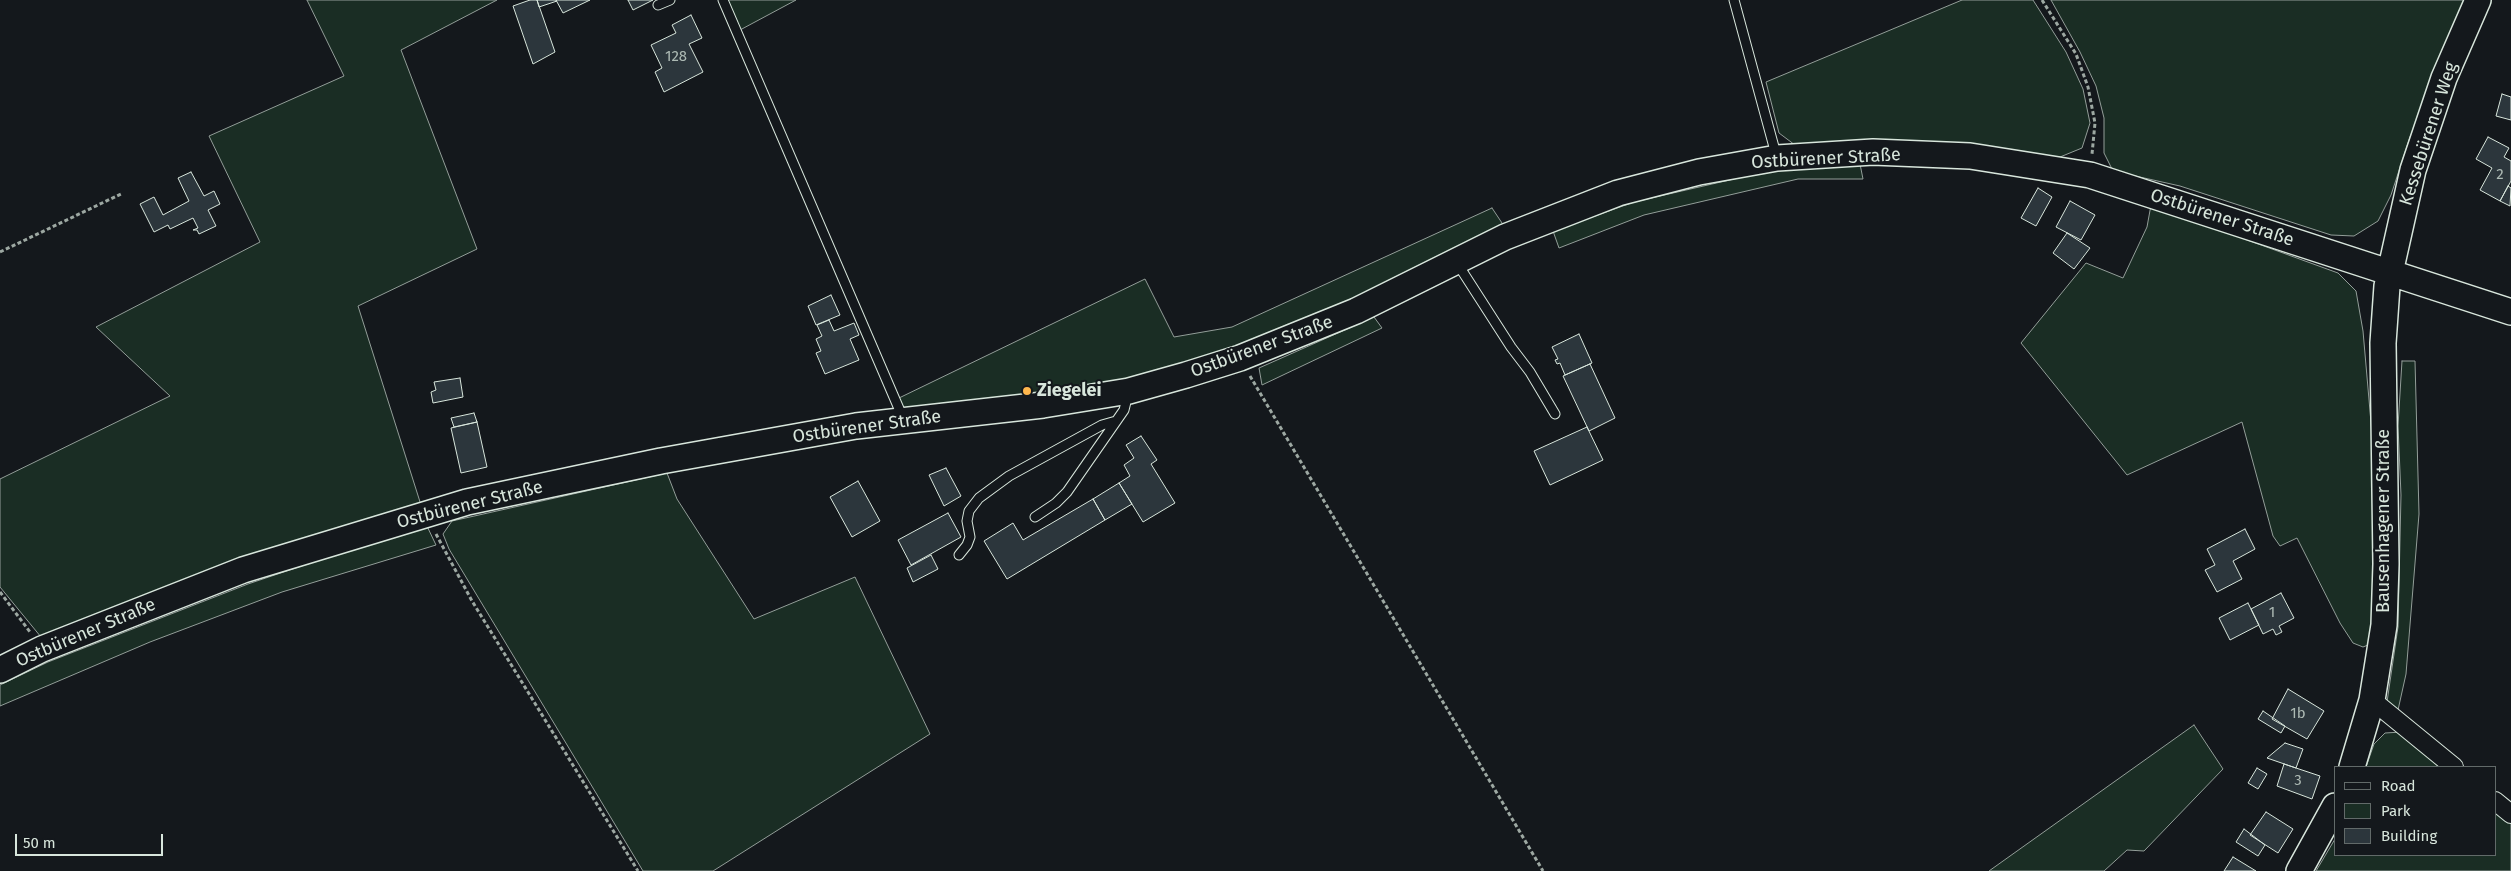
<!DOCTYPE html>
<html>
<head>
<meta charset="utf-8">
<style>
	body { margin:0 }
	#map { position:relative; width:2511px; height:871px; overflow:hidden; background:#14181c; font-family:"Fira Sans",sans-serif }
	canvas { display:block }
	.legend { position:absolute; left:2334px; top:766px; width:162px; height:90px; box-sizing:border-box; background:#14181c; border:1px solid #626a69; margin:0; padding:6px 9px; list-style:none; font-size:15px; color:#d8e6dc }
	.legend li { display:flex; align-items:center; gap:10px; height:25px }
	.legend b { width:25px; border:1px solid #626a69 }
	.scale { position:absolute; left:15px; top:834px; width:148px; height:22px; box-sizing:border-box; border:2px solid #d8e6dc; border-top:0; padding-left:6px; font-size:15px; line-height:18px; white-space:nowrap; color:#d8e6dc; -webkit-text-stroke:4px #14181c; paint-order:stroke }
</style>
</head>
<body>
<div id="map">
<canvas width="2511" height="871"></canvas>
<ul class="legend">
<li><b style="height:6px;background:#14181c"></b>Road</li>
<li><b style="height:14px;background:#1a2d24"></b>Park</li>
<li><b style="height:14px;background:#2c363c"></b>Building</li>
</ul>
<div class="scale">50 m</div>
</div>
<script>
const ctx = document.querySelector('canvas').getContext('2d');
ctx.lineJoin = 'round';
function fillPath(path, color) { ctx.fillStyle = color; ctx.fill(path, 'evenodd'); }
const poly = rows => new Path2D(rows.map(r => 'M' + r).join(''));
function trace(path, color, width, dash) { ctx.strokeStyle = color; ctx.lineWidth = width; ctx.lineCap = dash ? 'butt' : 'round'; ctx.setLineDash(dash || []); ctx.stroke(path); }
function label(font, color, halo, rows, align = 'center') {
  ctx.font = font + ' "Fira Sans",sans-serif'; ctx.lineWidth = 4; ctx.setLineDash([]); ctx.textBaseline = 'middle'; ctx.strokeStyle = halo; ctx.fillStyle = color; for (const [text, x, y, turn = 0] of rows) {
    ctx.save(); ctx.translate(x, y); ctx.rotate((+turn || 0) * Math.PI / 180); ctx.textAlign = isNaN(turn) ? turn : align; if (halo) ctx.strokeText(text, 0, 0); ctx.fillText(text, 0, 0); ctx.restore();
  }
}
const green = poly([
	[307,0,497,0,401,50,477,249,358,306,421,505,41,637,0,587,0,479,170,396,96,327,260,242,209,136,344,76,307,0],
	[727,0,796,0,740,30,727,0],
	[1962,0,2033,0,2066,52,2083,89,2090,123,2082,148,2060,157,1915,142,1795,145,1779,133,1766,82,1962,0],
	[2051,0,2468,0,2410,137,2391,195,2378,221,2354,236,2331,235,2180,186,2113,171,2104,153,2104,118,2096,86,2080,52,2051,0],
	[1860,164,1863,179,1798,179,1644,215,1559,248,1553,231,1634,202,1773,170,1860,164],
	[2151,205,2338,273,2356,291,2363,331,2374,457,2376,560,2373,643,2363,647,2353,643,2340,623,2297,538,2280,546,2273,536,2242,422,2127,475,2021,343,2086,263,2123,278,2147,227,2151,205],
	[1492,208,1504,226,1352,301,1236,350,1128,379,906,416,899,398,1145,279,1174,337,1232,327,1492,208],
	[1374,317,1382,328,1262,385,1259,368,1374,317],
	[2402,361,2415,361,2419,514,2406,674,2398,710,2387,702,2398,627,2401,495,2398,426,2402,361],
	[667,473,677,499,754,619,855,577,930,734,713,871,643,871,449,549,443,534,452,521,667,473],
	[426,524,436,545,282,592,150,642,0,706,0,685,48,662,248,584,426,524],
	[2194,725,2223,769,2144,851,2127,850,2104,871,1989,871,2194,725],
	[2402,732,2445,767,2366,767,2374,744,2385,733,2402,732],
	[2495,808,2511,821,2511,871,2316,871,2335,839,2335,855,2495,855,2495,808]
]);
const building = poly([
	[530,0,537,0,555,52,533,64,513,6,530,0],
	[537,0,556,0,557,1,539,7,537,0],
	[556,0,590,0,563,13,556,0],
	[628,0,653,0,633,10,628,0],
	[691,15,702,38,689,44,703,72,664,92,655,72,662,68,651,45,676,33,672,25,691,15],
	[2502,94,2511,97,2511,120,2496,116,2502,94],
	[2488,137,2509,148,2504,157,2511,161,2511,181,2500,201,2480,190,2492,168,2476,159,2488,137],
	[191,172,204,196,214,191,220,204,208,210,216,226,199,234,197,230,193,230,198,228,193,218,170,229,168,225,154,232,140,204,154,197,163,215,189,201,178,178,191,172],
	[2508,186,2511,188,2510,206,2500,201,2508,186],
	[2038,188,2052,197,2036,226,2021,218,2038,188],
	[2070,201,2095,215,2081,240,2056,227,2070,201],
	[2067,233,2090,248,2074,269,2053,253,2067,233],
	[831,295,840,315,816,325,808,306,831,295],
	[829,320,834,331,854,323,859,335,850,339,859,360,825,374,816,353,821,351,816,339,822,336,817,325,829,320],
	[1579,334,1592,363,1565,375,1560,363,1557,364,1555,360,1558,359,1552,347,1579,334],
	[1590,364,1615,418,1589,431,1563,376,1590,364],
	[460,378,463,397,433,403,431,392,436,390,434,382,460,378],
	[474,413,477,422,454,427,451,418,474,413],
	[477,422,487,467,461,473,451,428,477,422],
	[1587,427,1603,460,1550,485,1534,451,1587,427],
	[1141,436,1157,460,1151,464,1175,503,1143,522,1119,483,1130,476,1124,465,1134,458,1126,445,1141,436],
	[946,468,961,496,944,506,929,475,946,468],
	[858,481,880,521,852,537,830,497,858,481],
	[1119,483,1132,504,1105,520,1093,499,1119,483],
	[1093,499,1105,520,1007,579,984,541,1013,523,1023,540,1093,499],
	[948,513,961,537,911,565,898,540,948,513],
	[2245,529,2255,549,2233,561,2242,579,2217,592,2205,570,2215,565,2207,549,2245,529],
	[931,555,938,569,913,582,907,568,931,555],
	[2281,593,2294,618,2279,626,2282,632,2276,635,2273,629,2263,634,2251,609,2281,593],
	[2248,603,2259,625,2230,640,2219,618,2248,603],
	[2288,689,2324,711,2307,739,2272,719,2288,689],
	[2263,711,2285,726,2281,733,2258,719,2263,711],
	[2285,743,2303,749,2296,768,2267,758,2285,743],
	[2284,764,2320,776,2312,799,2277,786,2284,764],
	[2257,768,2267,774,2258,789,2248,783,2257,768],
	[2266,812,2293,829,2278,853,2250,835,2266,812],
	[2244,829,2265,845,2258,856,2236,842,2244,829],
	[2233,857,2256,871,2224,871,2233,857]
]);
const path = poly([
	[2042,0,2076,54,2088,87,2095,123,2092,154],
	[0,252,123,193],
	[1250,376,1543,871],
	[436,534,472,601,638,871],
	[0,592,30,632]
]);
const lane = poly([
	[723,0,903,418],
	[1734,0,1777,158],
	[658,5,670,0],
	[1457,263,1511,347,1530,372,1555,414],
	[1035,517,1056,503,1067,492,1124,410,1128,394],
	[959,555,967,545,970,537,967,521,969,511,979,498,1009,476,1102,425,1116,421]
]);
const street = poly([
	[2372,700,2454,767],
	[2495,801,2511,814]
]);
const secondary = poly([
	[0,670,42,649,243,570,467,502,661,461,856,426,1043,405,1129,391,1186,375,1240,358,1356,311,1505,237,1618,193,1699,172,1777,158,1873,152,1970,156,2090,175,2511,312],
	[2352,767,2372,700,2384,625,2386,564,2383,343,2387,286,2413,170,2444,78,2478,0],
	[2299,871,2335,806]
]);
const markers = [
	[1027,391,5,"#ffb74d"]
];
const numberNames = [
	["128",676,57],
	["2",2500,175],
	["1",2272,613],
	["1b",2298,714],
	["3",2298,781]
];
const streetNames = [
	["Kessebürener Weg",2429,134,-72],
	["Ostbürener Straße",1826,159,-3],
	["Ostbürener Straße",2222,218,18],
	["Ostbürener Straße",1262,347,-20],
	["Ostbürener Straße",867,427,-8],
	["Ostbürener Straße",470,505,-14],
	["Bausenhagener Straße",2384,521,-90],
	["Ostbürener Straße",86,633,-23]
];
const poiNames = [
	["Ziegelei",1037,391]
];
fillPath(green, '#1a2d24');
trace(green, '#939e99', 1);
fillPath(building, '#2c363c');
trace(building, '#d8e6dc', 1);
trace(lane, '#d8e6dc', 11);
trace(street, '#d8e6dc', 20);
trace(secondary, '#d8e6dc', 28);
trace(path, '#9da8a2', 3, [4, 2.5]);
trace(lane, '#14181c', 9);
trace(street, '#14181c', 18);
trace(secondary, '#14181c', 25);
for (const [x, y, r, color] of markers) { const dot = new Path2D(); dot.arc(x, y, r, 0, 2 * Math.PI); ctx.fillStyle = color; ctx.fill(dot); trace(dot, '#14181c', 2); }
label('15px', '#adbab4', null, numberNames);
label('18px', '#d8e6dc', '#14181c', streetNames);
label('bold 18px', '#d8e6dc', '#14181c', poiNames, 'left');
</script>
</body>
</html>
